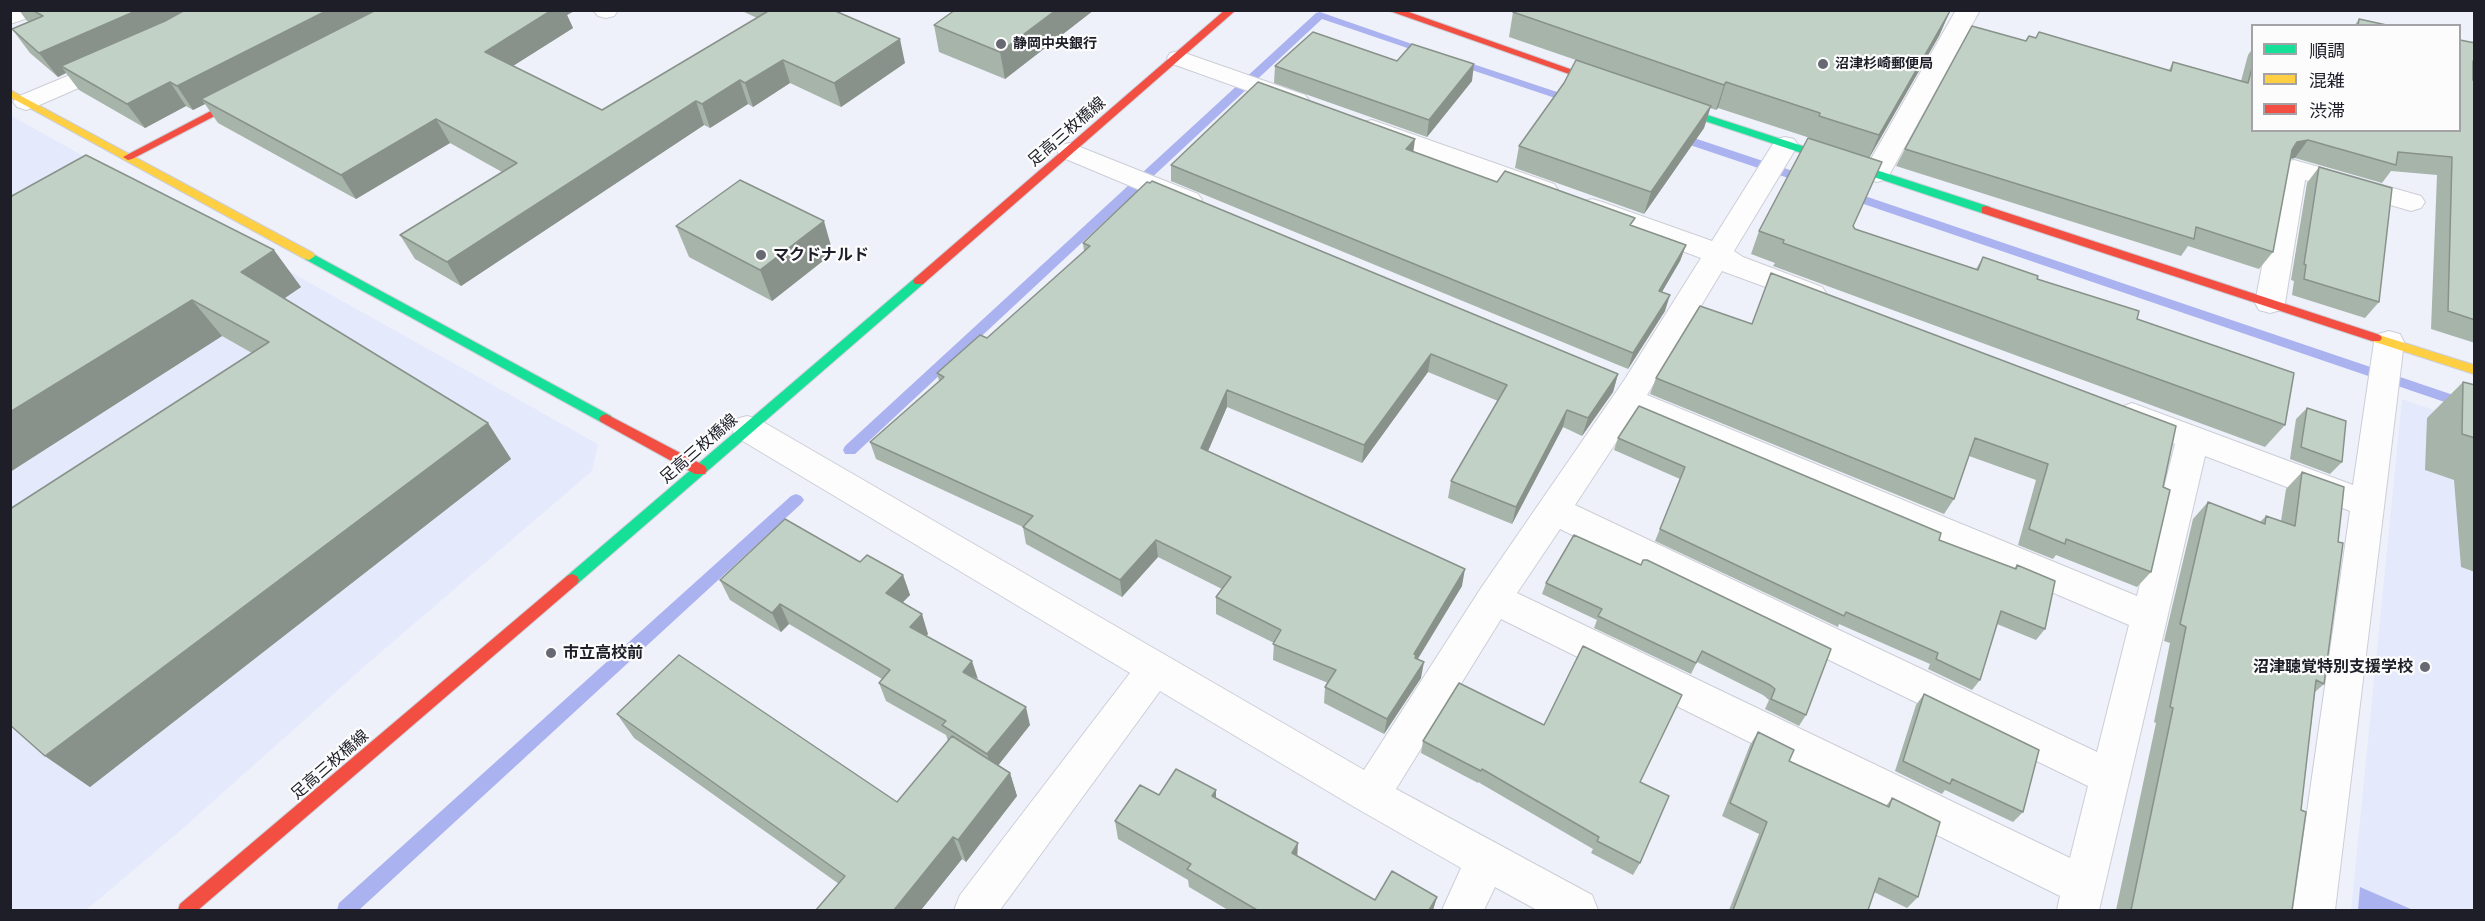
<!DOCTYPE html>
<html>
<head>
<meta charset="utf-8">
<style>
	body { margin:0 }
	#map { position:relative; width:2485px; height:921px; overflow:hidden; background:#eff1fa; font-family:"PT Sans","Noto Sans JP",sans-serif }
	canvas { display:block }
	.frame { position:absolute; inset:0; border:12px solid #1d1e28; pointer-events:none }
	.legend { position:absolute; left:2251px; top:24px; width:210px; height:108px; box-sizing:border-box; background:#fcfcfc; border:2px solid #a3a3a7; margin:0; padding:8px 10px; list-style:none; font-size:18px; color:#1d1e28 }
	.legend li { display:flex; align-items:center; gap:12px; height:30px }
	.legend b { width:30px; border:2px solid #a3a3a7 }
</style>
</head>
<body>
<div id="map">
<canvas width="2485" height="921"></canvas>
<div class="frame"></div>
<ul class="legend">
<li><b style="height:8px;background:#16e098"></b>順調</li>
<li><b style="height:8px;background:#ffcf43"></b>混雑</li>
<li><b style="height:8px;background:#f24e42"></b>渋滞</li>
</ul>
</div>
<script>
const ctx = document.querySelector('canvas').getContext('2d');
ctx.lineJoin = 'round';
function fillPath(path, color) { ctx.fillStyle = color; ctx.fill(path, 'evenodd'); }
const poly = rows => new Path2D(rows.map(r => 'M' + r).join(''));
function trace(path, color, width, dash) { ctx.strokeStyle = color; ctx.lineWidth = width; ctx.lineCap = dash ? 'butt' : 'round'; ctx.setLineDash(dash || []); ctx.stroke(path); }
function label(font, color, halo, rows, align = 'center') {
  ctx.font = font + ' "PT Sans","Noto Sans JP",sans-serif'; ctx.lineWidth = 4.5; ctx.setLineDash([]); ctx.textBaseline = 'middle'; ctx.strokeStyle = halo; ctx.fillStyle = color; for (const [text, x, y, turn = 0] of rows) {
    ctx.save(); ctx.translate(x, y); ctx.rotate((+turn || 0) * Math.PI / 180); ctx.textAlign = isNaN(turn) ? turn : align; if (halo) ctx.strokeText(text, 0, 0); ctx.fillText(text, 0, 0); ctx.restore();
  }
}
const built = poly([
	[10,115,598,444,592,471,366,665,180,831,86,910,11,910],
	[2402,399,2474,424,2474,910,2351,910]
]);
const water = poly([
	[2360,887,2413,910,2358,910]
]);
const stream = poly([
	[1320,12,1435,52,1433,54,1425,54,1322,19,855,454,845,454,843,450,845,446,1316,13,1320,12],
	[1455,58,1578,99,1580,101,1578,103,1570,103,1451,63,1449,61,1455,58],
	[1676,132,1811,177,1813,180,1811,183,1803,183,1672,139,1672,133,1676,132],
	[1847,190,2474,402,2474,412,1843,197,1841,194,1847,190],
	[796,494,801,496,804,500,801,504,359,910,337,910,339,903,791,496,796,494]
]);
const street = poly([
	[10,10,41,10,37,15,10,24,10,10],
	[593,10,618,10,618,11,614,16,606,18,598,16,593,10],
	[1956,10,1980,10,1887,179,1877,182,1867,179,1863,173,1956,10],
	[1179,51,1305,95,1309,100,1305,105,1296,108,1287,105,1170,63,1167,58,1170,53,1179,51],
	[113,57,122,59,125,64,122,69,35,107,26,110,17,107,13,102,17,97,113,57],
	[1372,120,1554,184,1558,190,1554,196,1544,199,1534,196,1363,134,1359,128,1363,122,1372,120],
	[1785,137,1794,139,1798,145,1734,251,1743,257,1822,287,1827,294,1822,301,1812,304,1722,271,1647,395,2137,596,2175,444,2121,423,2116,415,2121,407,2132,403,2143,407,2353,485,2374,342,2378,334,2389,331,2400,334,2404,342,2335,910,2293,910,2350,511,2205,456,2099,910,2057,910,2060,896,1501,619,1396,789,1592,895,1598,910,1537,910,1495,887,1484,910,1442,910,1461,868,1356,808,1160,691,1000,910,954,910,960,895,1130,673,736,437,731,428,736,419,747,416,758,419,1364,770,1481,588,1625,379,1701,258,1582,214,1578,208,1582,202,1592,199,1602,202,1712,241,1776,139,1785,137],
	[1634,415,2129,625,2097,752,1575,505,1634,415],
	[1560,529,2088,786,2070,858,1517,593,1560,529],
	[1070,143,1198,194,1202,200,1198,206,1188,209,1178,206,1061,157,1057,151,1061,145,1070,143],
	[2294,160,2421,196,2425,202,2421,208,2411,211,2305,180,2285,303,2281,310,2270,313,2259,310,2255,303,2281,168,2284,162,2294,160]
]);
const fast = poly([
	[1664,101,1990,207,1992,210,1990,213,1982,213,1660,106,1659,104,1664,101],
	[309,252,611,416,613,419,611,422,601,422,305,259,303,256,305,253,309,252],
	[919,277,925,281,923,284,577,584,572,586,567,584,565,580,567,576,915,278,919,277]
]);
const slow = poly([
	[10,90,313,253,315,256,309,260,305,259,10,97,10,90],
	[2376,334,2474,365,2474,374,2372,341,2370,338,2372,335,2376,334]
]);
const jam = poly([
	[1225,10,1236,10,923,284,915,284,913,281,915,278,1225,10],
	[1387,10,1403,10,1618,86,1617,88,1609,88,1387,10],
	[251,90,255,91,255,95,132,159,128,160,123,157,251,90],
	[1986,206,2380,335,2382,338,2380,341,2372,341,1982,213,1982,207,1986,206],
	[606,414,705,466,707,470,705,474,695,474,601,422,599,419,601,416,606,414],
	[572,574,577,576,579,580,577,584,198,910,178,910,180,904,567,576,572,574]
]);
const wall = poly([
	[19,10,576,10,567,15,573,28,513,66,602,110,757,18,740,10,833,10,905,63,841,107,790,83,753,107,748,104,710,128,704,125,461,286,415,259,400,235,502,172,450,143,356,199,218,123,205,104,193,110,186,106,145,128,79,90,66,73,58,77,30,53,12,29,29,22,27,21],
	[955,10,1094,10,1005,79,939,52,934,25],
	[1950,11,1939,36,1869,158,1853,226,1855,229,1976,269,1983,257,2137,319,2285,425,2265,447,1773,266,1775,263,1751,254,1759,231,1810,138,1718,108,1716,110,1710,108,1704,128,1644,214,1515,168,1519,146,1564,83,1576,60,1509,37,1513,12],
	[2359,19,2391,26,2354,26],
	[2036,38,2169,70,2173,62,2241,81,2248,55,2253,48,2253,130,2475,43,2475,343,2431,329,2437,175,2391,171,2382,183,2295,158,2290,159,2273,252,2259,269,2188,246,2181,256,1896,166,1905,149,2026,41],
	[1397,61,1472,81,1427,137,1274,83,1275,66],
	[1413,152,1497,182,1633,226,1686,245,1680,261,1662,292,1665,311,1628,369,1171,181,1171,165],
	[2319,167,2379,302,2365,318,2292,295,2294,281,2291,280,2307,183],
	[10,197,301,287,284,298,488,423,511,459,90,787,45,756,252,353,222,336,10,472],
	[676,226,833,253,772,301,689,257],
	[1083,243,1618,374,1613,392,1582,436,1563,427,1512,524,1448,498,1451,481,1498,401,1428,372,1362,463,1227,407,1208,451,1462,586,1418,659,1421,678,1384,734,1324,703,1325,687,1328,683,1273,660,1274,643,1216,614,1216,597,1222,589,1158,557,1122,597,1026,544,1023,527,876,459,870,442,939,381,937,373,987,338,1084,251],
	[1752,324,2163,487,2151,572,2137,587,2056,555,2053,559,2018,545,2036,480,1969,456,1954,499,1944,514,1650,394,1656,378],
	[2463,382,2475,385,2475,572,2461,567,2454,480,2425,470,2427,418],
	[2307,408,2342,462,2330,474,2290,459,2296,419],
	[1618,438,1939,540,2014,569,2017,565,2045,629,2036,640,1997,624,1980,680,1972,690,1928,669,1930,664,1839,624,1838,627,1655,541,1680,479,1614,450],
	[2302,472,2324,684,2315,692,2301,810,2292,910,2116,910,2156,723,2154,722,2170,643,2164,641,2193,519,2208,502,2260,522,2266,516,2281,521,2286,489],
	[860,562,903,575,910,595,903,602,928,634,926,636,1030,725,998,765,1010,773,1017,796,966,862,962,859,921,910,816,910,839,884,634,738,617,714,897,802,948,741,946,735,886,701,879,683,882,679,789,624,781,632,730,600,720,580],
	[1641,565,1806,715,1799,726,1765,709,1769,700,1763,695,1697,662,1691,674,1594,628,1597,620,1542,594,1546,583],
	[1924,694,2023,812,2013,822,1945,790,1942,794,1895,771,1916,705],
	[1758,732,1789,761,1886,806,1892,798,1918,897,1907,908,1874,892,1868,910,1729,910,1759,834,1722,816,1750,745],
	[1423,741,1640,782,1640,863,1633,875,1591,853,1593,849,1478,782,1478,783,1421,753],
	[1159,795,1216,798,1297,856,1375,900,1437,897,1433,910,1228,910,1189,887,1188,880,1118,839,1115,821]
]);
const shadedWall = poly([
	[138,10,198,10,61,66,66,73,58,77,39,53],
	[328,10,387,10,201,99,205,104,193,110,177,86],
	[551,10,576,10,567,15,573,28,497,76,485,52],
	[1056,10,1094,10,1005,79,1000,52],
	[1950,11,1939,36,1868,160,1879,135],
	[900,39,905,63,841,107,834,83],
	[783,60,790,83,753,107,745,83],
	[1474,64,1472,81,1427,137,1429,120],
	[740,80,748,104,710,128,702,104],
	[170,82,186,106,145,128,127,104],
	[1726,82,1718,108,1716,110,1724,85],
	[696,101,704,125,461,286,447,262],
	[1711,106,1704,128,1644,214,1651,192],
	[436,119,450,143,356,199,341,175],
	[1415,139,1413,155,1406,149],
	[2308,140,2295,158,2284,160,2297,142],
	[824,221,833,253,772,301,760,270],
	[1686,245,1680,261,1653,307,1659,291],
	[274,250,301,287,269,309,241,272],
	[1670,295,1665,311,1628,369,1633,353],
	[192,300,222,336,10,472,10,412],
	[1431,354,1428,372,1362,463,1364,445],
	[1618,374,1613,392,1582,436,1588,418],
	[1227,390,1227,407,1202,465,1201,448],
	[1567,410,1563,427,1512,524,1516,507],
	[488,423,511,459,90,787,45,756],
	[1156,540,1158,557,1122,597,1120,580],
	[1465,569,1462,586,1415,663,1414,654],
	[903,575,910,595,893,612,886,593],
	[780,604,789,624,781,632,772,613],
	[922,614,928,634,917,646,910,627],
	[972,661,978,679,963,672],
	[1424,662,1421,678,1384,734,1387,719],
	[1026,707,1030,725,993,772,987,754],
	[1010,773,1017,796,966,862,958,840],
	[1216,790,1216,808,1212,796],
	[953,837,962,859,921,910,894,910],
	[1298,843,1297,861,1292,853],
	[1437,897,1433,910,1429,910]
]);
const building = poly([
	[32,10,138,10,39,53,12,29,43,16,32,10],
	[185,10,328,10,177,86,170,82,127,104,61,66,165,21,185,10],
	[376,10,552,10,485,52,602,110,770,10,833,10,900,39,834,83,783,60,745,83,740,80,702,104,696,101,447,262,400,235,517,163,436,119,341,175,201,99,376,10],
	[955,10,1056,10,1000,52,934,25,955,10],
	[1515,10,1948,10,1950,11,1879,135,1819,116,1820,113,1726,82,1724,85,1513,12,1515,10],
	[2359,19,2391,26,2358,26,2359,19],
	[1972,26,2026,41,2029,36,2036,38,2039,32,2171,71,2173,62,2248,83,2253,64,2253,130,2460,130,2460,40,2475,43,2475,61,2473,61,2473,80,2475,80,2475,320,2448,311,2452,157,2398,152,2396,165,2308,140,2297,142,2292,150,2273,252,2196,227,2194,239,1905,149,1972,26],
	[1313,32,1397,61,1412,44,1474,64,1429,120,1275,66,1313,32],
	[1576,60,1711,106,1651,192,1519,146,1564,83,1576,60],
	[1258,82,1415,139,1406,149,1497,182,1505,171,1635,218,1630,225,1686,245,1659,291,1670,295,1633,353,1171,165,1258,82],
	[1808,138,1882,162,1853,226,1855,229,1978,270,1983,257,2038,276,2037,279,2139,311,2137,319,2294,373,2285,425,1783,243,1784,240,1759,231,1808,138],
	[86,155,274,250,241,272,488,423,45,756,10,725,10,509,269,342,192,300,10,412,10,197,86,155],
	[2319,167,2392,188,2379,302,2304,279,2306,265,2304,264,2319,167],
	[740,180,824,221,760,270,676,226,740,180],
	[1152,181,1618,374,1588,418,1567,410,1516,507,1451,481,1507,385,1431,354,1364,445,1227,390,1201,448,1465,569,1414,654,1416,655,1415,658,1424,662,1387,719,1325,687,1336,670,1273,644,1281,630,1216,597,1231,577,1156,540,1120,580,1023,527,1033,516,870,442,944,377,937,373,980,335,987,338,1090,246,1083,243,1147,182,1150,183,1152,181],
	[1771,273,2176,426,2163,487,2170,490,2151,572,2066,539,2065,544,2029,529,2048,464,1975,438,1954,499,1656,378,1700,306,1752,324,1771,273],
	[2463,382,2475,385,2475,438,2462,434,2463,382],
	[1639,406,1941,533,1939,540,2016,569,2017,565,2055,581,2045,629,2001,611,1980,680,1936,659,1938,653,1846,612,1844,616,1660,529,1685,467,1618,438,1639,406],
	[2307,408,2346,421,2342,462,2301,447,2307,408],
	[2302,472,2344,487,2338,542,2343,543,2324,684,2316,680,2301,810,2306,812,2292,910,2131,910,2173,708,2170,707,2186,627,2180,624,2208,502,2265,524,2266,516,2295,526,2302,472],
	[785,519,860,562,867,555,903,575,886,593,922,614,910,627,972,661,963,672,1026,707,987,754,942,725,946,721,879,683,890,670,780,604,772,613,720,580,785,519],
	[1574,535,1641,565,1643,560,1647,560,1831,649,1806,715,1771,699,1775,689,1770,685,1702,651,1696,663,1598,616,1602,609,1546,583,1574,535],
	[1583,646,1682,695,1640,782,1669,796,1640,863,1597,841,1599,837,1482,769,1481,771,1423,741,1459,683,1544,725,1583,646],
	[679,655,897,802,952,736,1010,773,958,840,953,837,894,910,816,910,845,876,617,714,679,655],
	[1924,694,2039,750,2023,812,1952,779,1950,784,1903,761,1924,694],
	[1758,732,1794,750,1789,761,1889,807,1892,798,1940,822,1918,897,1879,878,1868,910,1733,910,1767,822,1730,803,1758,732],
	[1176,769,1216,790,1212,796,1298,843,1292,853,1375,900,1392,871,1437,897,1429,910,1257,910,1187,869,1191,864,1115,821,1140,785,1159,795,1176,769]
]);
const markers = [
	[1001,44,6,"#666872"],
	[1823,64,6,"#666872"],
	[761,255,6,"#666872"],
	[551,653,6,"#666872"],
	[2425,667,6,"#666872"]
];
const farPoinames = [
	["静岡中央銀行",1013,44],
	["沼津杉崎郵便局",1835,64]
];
const streetNames = [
	["足高三枚橋線",1067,132,-41],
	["足高三枚橋線",699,449,-41],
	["足高三枚橋線",330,765,-41]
];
const poiNames = [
	["マクドナルド",773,255],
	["市立高校前",563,653],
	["沼津聴覚特別支援学校",2413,667,"right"]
];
fillPath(built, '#e5e9fc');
fillPath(water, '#aab3f0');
fillPath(stream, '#aab3f0');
trace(street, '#ccced7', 2);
trace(fast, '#ccced7', 2);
trace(slow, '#ccced7', 2);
trace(jam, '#ccced7', 2);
fillPath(street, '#fdfdfe');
fillPath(fast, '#16e098');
fillPath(slow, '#ffcf43');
fillPath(jam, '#f24e42');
fillPath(wall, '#a7b4aa');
fillPath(shadedWall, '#88928b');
fillPath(building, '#c2d1c6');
trace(building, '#88928b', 1.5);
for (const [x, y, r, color] of markers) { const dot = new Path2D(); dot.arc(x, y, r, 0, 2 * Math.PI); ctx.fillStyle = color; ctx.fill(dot); trace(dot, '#fcfcfc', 2); }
label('bold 14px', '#1d1e28', '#fcfcfc', farPoinames, 'left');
label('16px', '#1d1e28', '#fcfcfc', streetNames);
label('bold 16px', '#1d1e28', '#fcfcfc', poiNames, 'left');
</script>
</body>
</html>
